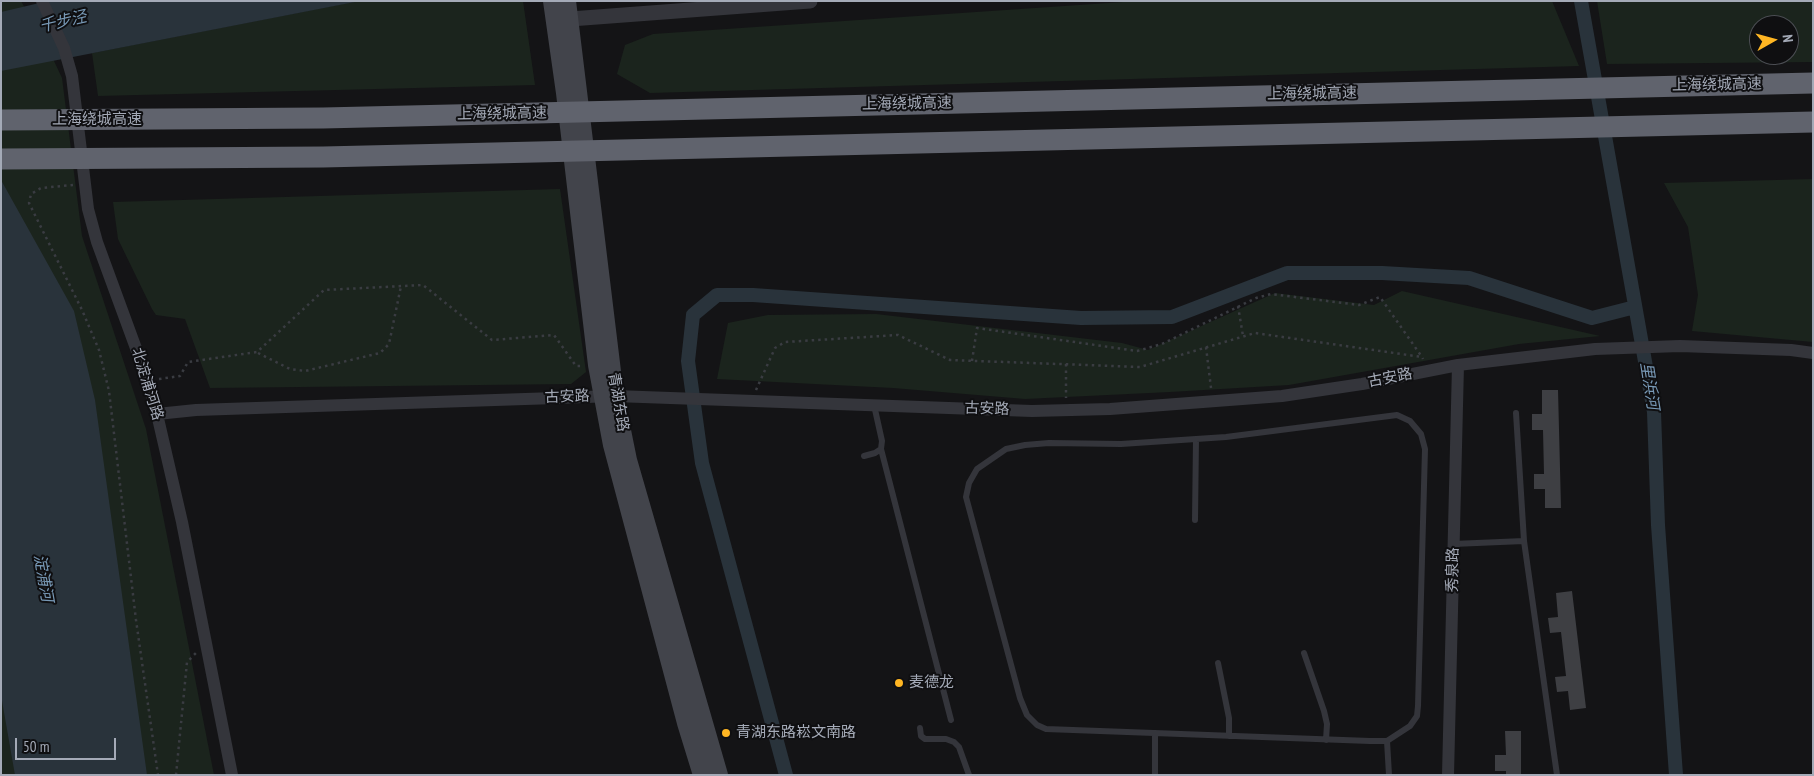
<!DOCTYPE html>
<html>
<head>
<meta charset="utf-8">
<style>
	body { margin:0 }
	#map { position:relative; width:1814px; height:776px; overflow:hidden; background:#141416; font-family:"PT Sans Narrow",sans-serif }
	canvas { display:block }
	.frame { position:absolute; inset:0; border:2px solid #a4aab7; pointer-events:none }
	.north { position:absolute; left:1749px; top:15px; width:50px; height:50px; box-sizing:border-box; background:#0f0f11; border:1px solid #4b4d53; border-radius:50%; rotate:83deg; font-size:14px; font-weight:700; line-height:20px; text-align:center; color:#a4aab7 }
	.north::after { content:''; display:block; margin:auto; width:18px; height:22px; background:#ffb623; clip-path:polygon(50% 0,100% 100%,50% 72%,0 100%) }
	.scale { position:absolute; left:15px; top:738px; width:101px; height:22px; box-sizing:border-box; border:2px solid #a4aab7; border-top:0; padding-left:6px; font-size:15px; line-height:18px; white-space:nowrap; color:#a4aab7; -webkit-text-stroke:4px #0f0f11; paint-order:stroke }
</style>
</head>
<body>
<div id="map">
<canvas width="1814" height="776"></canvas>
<div class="frame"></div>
<div class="north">N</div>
<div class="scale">50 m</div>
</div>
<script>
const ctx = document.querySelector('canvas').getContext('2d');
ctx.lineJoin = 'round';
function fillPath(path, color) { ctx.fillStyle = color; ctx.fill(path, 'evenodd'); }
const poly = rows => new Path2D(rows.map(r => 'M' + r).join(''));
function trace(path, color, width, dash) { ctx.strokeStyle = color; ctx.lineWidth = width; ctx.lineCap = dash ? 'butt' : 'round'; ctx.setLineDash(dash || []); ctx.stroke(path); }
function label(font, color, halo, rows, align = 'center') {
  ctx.font = font + ' "PT Sans Narrow","Noto Sans SC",sans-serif'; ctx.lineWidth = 4; ctx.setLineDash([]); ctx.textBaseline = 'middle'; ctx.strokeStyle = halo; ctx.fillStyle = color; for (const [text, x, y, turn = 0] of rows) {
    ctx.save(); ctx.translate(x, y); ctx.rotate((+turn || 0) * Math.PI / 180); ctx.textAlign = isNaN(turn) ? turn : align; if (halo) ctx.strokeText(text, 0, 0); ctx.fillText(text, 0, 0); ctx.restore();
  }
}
const green = poly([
	[1,1,21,1,54,61,62,78,82,236,146,429,214,775,1,775],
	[358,1,523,1,535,85,98,96,92,53],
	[1138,1,1552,1,1579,66,650,93,617,74,625,45,653,34],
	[1597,1,1813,1,1813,62,1607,64],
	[1759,25,1789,25,1789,55,1759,55],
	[1813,179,1813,342,1692,331,1698,295,1688,227,1664,183],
	[560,189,586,372,571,384,210,388,185,319,156,315,152,309,118,239,113,202],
	[1402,291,1600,336,1519,344,1289,385,1170,392,1025,399,893,388,717,379,728,323,768,315,876,314,1122,343,1148,350,1275,293,1374,305]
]);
const water = poly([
	[48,1,360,1,1,71,1,12],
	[1,180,74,311,95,400,147,775,15,775,1,695]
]);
const canal = poly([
	[1581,1,1654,412,1658,525,1676,775],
	[786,775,702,463,688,361,693,315,717,295,753,295,1081,318,1172,317,1287,273,1382,273,1469,278,1592,318,1635,307]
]);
const building = poly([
	[1542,390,1558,390,1561,508,1545,508,1545,489,1534,489,1534,474,1544,474,1543,430,1532,430,1532,414,1542,414],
	[1572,591,1586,708,1570,710,1568,691,1557,692,1555,677,1566,676,1561,632,1550,633,1548,618,1558,617,1556,593],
	[1505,731,1521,731,1521,775,1506,775,1506,771,1495,771,1495,755,1506,755]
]);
const path = poly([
	[73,185,41,188,31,194,29,203,82,310,99,350,109,391,136,620,158,775],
	[1238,306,1243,336],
	[1206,347,1211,388],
	[258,353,290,369,305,371,380,353,389,344,401,286],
	[972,361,977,328,1137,351,1162,344,1256,298,1271,294,1359,305,1380,297,1422,357],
	[1066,364,1066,398],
	[159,379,180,376,188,362,257,352,324,290,423,285,492,340,554,335,576,366,583,366],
	[756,390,775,348,785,342,898,335,950,360,1140,367,1255,333,1422,357,1423,359],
	[176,775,187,662,196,653]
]);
const service = poly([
	[1516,413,1524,541,1557,775],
	[1397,415,1410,421,1421,434,1425,449,1418,706,1417,716,1410,726,1387,741,1370,741,1046,729,1037,725,1027,715,1020,698,966,497,969,483,977,469,1006,449,1025,445,1049,443,1121,444,1226,437,1397,415],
	[881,449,951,720],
	[864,456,875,453,881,449,882,441,874,405],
	[1195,520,1196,439],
	[1453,544,1524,541],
	[1304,653,1324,711,1327,724,1326,740],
	[1218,663,1229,718,1229,736],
	[920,728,921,736,925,739,946,739,954,742,959,747,969,775],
	[1387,741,1389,775],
	[1155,775,1155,733]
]);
const minor = poly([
	[42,1,64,48,72,76,88,209,97,242,148,381,157,414,182,522,232,775],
	[157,414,196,410,615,396,1032,411,1110,409,1282,396,1362,384,1458,365,1595,349,1680,346,1791,350,1813,353],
	[1448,775,1458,365]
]);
const tertiary = poly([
	[557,20,810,1]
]);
const secondary = poly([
	[552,1,565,93,597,365,612,445,686,723,702,775],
	[567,1,615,396,628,460,719,775]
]);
const motorwayBridge = poly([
	[1,120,323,118,1813,83],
	[1,159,323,157,1813,122]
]);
const markers = [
	[899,683,5,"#ffb623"],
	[726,733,5,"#ffb623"]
];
const streetNames = [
	["上海绕城高速",1717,85,-1],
	["上海绕城高速",1312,94,-1],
	["上海绕城高速",907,104,-1],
	["上海绕城高速",502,114,-1],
	["上海绕城高速",97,120],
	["古安路",1390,378,-11],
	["北淀浦河路",147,384,73],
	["古安路",567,397,-2],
	["青湖东路",618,402,80],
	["古安路",987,409,2],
	["秀泉路",1453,570,-89]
];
const poiNames = [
	["麦德龙",909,683],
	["青湖东路崧文南路",736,733]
];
const waterNames = [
	["千步泾",63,22,-13],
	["里浜河",1649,386,81],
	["淀浦河",43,578,80]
];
fillPath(green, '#1b241d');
fillPath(water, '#29333b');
trace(canal, '#29333b', 14);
fillPath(building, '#3e3f43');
trace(path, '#3a3c42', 2.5, [2.5, 4]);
trace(service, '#34353b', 6);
trace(minor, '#34353b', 12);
trace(tertiary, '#34353b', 15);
trace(secondary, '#42444b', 18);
trace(motorwayBridge, '#60636d', 21);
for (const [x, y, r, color] of markers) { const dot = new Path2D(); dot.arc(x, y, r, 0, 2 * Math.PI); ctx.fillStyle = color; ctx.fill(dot); trace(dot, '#0f0f11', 2); }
label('15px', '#a4aab7', '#0f0f11', streetNames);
label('15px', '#a4aab7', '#0f0f11', poiNames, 'left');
label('italic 16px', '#7899b6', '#0f0f11', waterNames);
</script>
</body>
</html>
